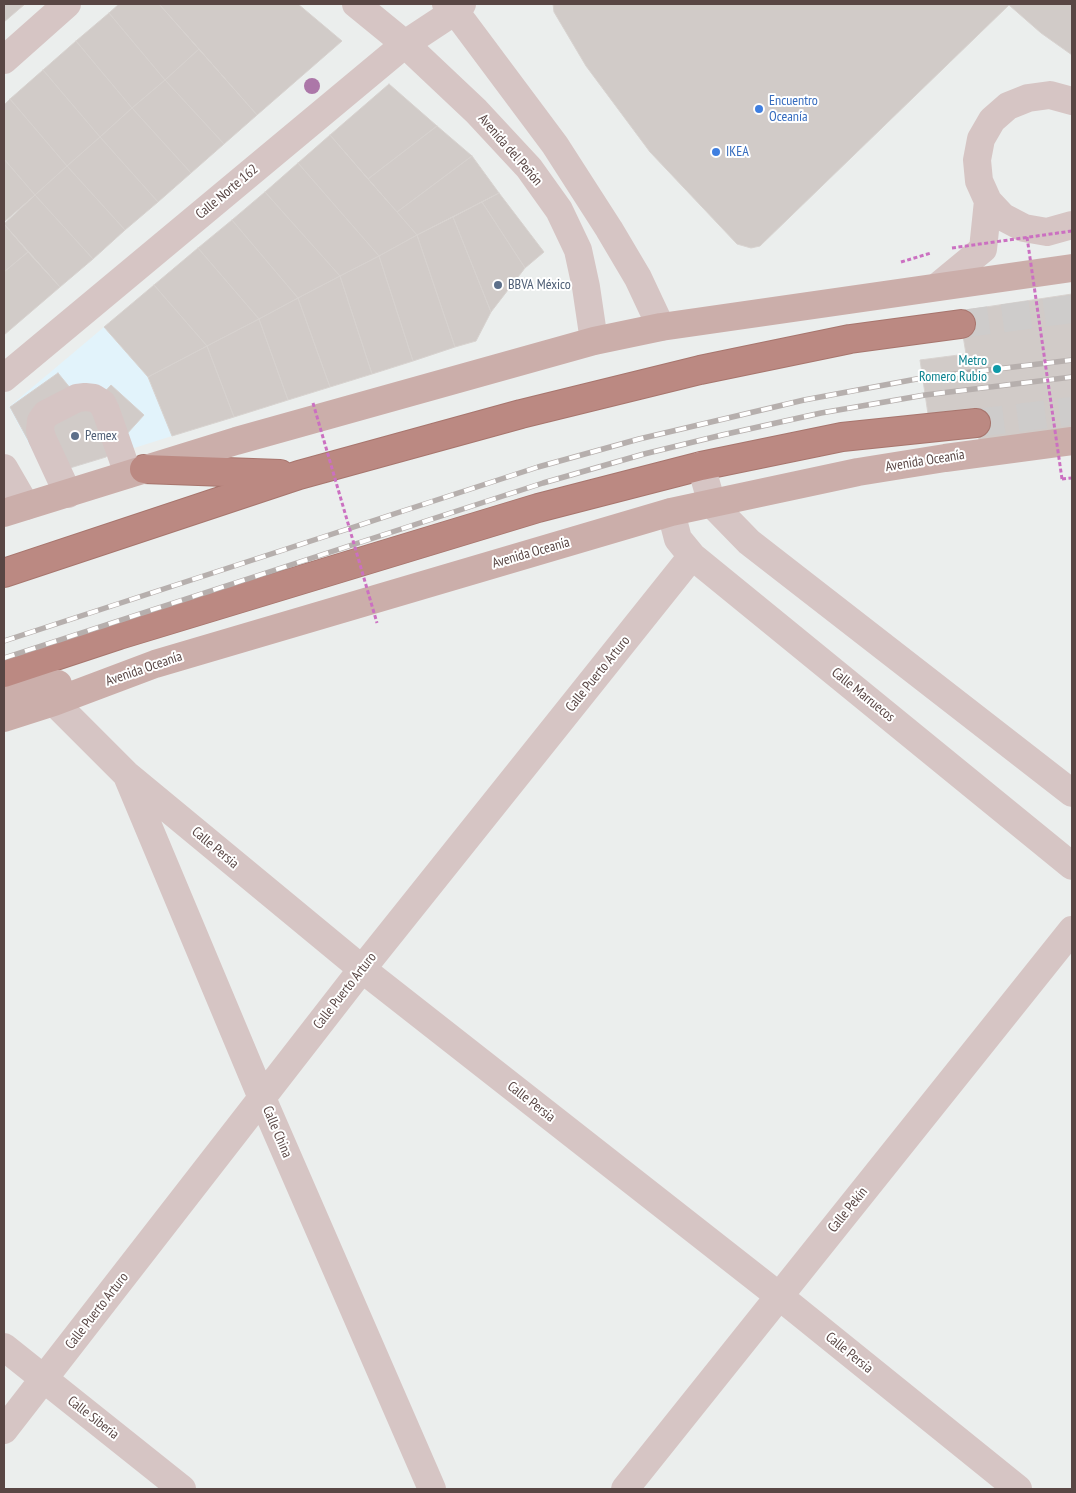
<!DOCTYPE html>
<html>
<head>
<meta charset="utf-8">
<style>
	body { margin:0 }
	#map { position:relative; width:1076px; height:1493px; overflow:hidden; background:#ebeeed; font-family:"PT Sans Narrow",sans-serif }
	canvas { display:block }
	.frame { position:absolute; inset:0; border:5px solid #594644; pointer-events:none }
</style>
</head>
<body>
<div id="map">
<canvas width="1076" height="1493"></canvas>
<div class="frame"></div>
</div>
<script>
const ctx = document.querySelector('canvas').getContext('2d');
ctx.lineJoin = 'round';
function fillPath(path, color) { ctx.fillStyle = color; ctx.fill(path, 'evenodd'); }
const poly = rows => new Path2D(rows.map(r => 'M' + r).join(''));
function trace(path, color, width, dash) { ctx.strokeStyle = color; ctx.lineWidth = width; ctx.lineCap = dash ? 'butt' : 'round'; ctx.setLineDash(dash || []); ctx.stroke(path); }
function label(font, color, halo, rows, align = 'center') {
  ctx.font = font + ' "PT Sans Narrow",sans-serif'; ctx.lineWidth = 4; ctx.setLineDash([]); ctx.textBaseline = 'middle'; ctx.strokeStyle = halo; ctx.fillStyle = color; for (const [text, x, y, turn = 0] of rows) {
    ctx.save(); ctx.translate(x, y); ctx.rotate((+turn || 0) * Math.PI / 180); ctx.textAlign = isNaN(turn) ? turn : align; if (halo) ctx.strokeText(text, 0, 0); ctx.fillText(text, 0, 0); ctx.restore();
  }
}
const commercial = poly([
	[104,327,148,377,172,436,46,476,9,407]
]);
const building = poly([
	[4,4,25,4,4,22,4,4],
	[119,4,159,4,199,49,165,80,109,13,119,4],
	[159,4,298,4,342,41,257,115,159,4],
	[553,4,1072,4,1072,55,1041,33,1009,5,760,246,751,248,737,244,650,152,586,66,554,12,553,4],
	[109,13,165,80,132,108,76,41,109,13],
	[76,41,132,108,100,137,43,70,76,41],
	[199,49,257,115,224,144,165,80,199,49],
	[43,70,100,137,67,166,10,99,43,70],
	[165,80,224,144,191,173,132,108,165,80],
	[389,84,437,126,368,179,330,135,389,84],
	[10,99,67,166,35,195,4,159,4,105,10,99],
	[132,108,191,173,158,202,100,137,132,108],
	[437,126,472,156,397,212,368,179,437,126],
	[330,135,397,212,417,235,379,256,298,163,330,135],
	[100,137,158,202,125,230,67,166,100,137],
	[472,156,499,193,417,235,397,212,472,156],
	[4,159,35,195,4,222,4,159],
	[298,163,379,256,340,276,265,192,298,163],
	[67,166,125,230,93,259,35,195,67,166],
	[265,192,340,276,298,298,232,220,265,192],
	[499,193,544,252,525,268,482,202,499,193],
	[35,195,93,259,60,287,4,224,35,195],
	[482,202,525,268,491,312,453,217,482,202],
	[453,217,491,312,476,341,455,347,417,235,453,217],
	[232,220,298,298,259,319,198,248,232,220],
	[4,224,28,252,4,272,4,224],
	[417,235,455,347,413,361,379,256,417,235],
	[198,248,259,319,207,346,154,285,198,248],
	[28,252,60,287,4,335,4,272,28,252],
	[379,256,413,361,372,374,340,276,379,256],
	[340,276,372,374,330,387,298,298,340,276],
	[154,285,207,346,148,377,104,327,154,285],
	[1072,294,1072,434,980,446,974,408,928,414,920,360,966,354,959,311,1072,294],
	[298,298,330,387,288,400,259,319,298,298],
	[259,319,288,400,234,417,207,346,259,319],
	[207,346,234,417,172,436,148,377,207,346],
	[58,373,88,410,111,385,144,415,106,457,47,475,10,407,58,373]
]);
const highwayTunnel = poly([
	[961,324,1072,309],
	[976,423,1072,411]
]);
const path = poly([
	[901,262,931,253],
	[1062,479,1072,478]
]);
const minor = poly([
	[356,4,405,44,476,111,529,168,559,210,578,250,586,287,594,341],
	[446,4,455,11,555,145,609,229,638,278,661,327],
	[4,60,67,4],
	[1072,101,1050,95,1028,98,1008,106,992,120,981,139,977,160,979,181,988,201,1003,217,1024,228,1047,232,1072,225],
	[937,287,983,249,988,201],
	[4,378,405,44,455,11,462,4],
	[701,466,712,504,749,542,1072,793],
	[4,468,26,506],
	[68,494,42,438,40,430,41,421,46,414,77,398,85,397,94,398,102,403,106,411,128,474],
	[671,512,678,539,692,556,1072,866],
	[54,702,126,774,362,969,779,1296,1018,1489],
	[128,778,262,1098,432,1489],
	[4,1347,182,1489],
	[4,1430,362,969,692,556],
	[625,1489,1072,930]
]);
const major = poly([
	[4,513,236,441,594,341,661,327,1072,268],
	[4,696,58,684],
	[4,718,54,702,155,664,671,512,858,472,945,458,1072,441]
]);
const highway = poly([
	[144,469,280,474],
	[4,573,299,475,521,414,700,370,850,339,961,324],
	[4,673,119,635,538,508,701,466,842,437,976,423]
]);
const rail = poly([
	[4,641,538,467,639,439,804,400,922,378,1072,360],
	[4,658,543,483,644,454,722,435,821,413,925,395,1072,377]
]);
const pathBridge = poly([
	[1027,237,1062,479],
	[952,248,1072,231],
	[313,403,377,623]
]);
const trees = [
	[312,86]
];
const markers = [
	[759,109,5,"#3f7fe0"],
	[716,152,5,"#3f7fe0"],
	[498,285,5,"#5c6f8a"],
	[997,369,5,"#0f9aa8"],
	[75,436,5,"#5c6f8a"]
];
const shopNames = [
	["Encuentro",769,101],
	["Oceanía",769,117],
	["IKEA",726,152]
];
const streetNames = [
	["Avenida del Peñón",510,150,49],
	["Calle Norte 162",227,192,-40],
	["Avenida Oceanía",925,461,-9],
	["Avenida Oceanía",531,553,-16],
	["Avenida Oceanía",144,669,-19],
	["Calle Puerto Arturo",598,674,-51],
	["Calle Marruecos",863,695,39],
	["Calle Persia",215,848,40],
	["Calle Puerto Arturo",345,991,-52],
	["Calle Persia",531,1102,38],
	["Calle China",277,1132,67],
	["Calle Pekín",848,1210,-51],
	["Calle Puerto Arturo",97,1311,-52],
	["Calle Persia",849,1353,39],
	["Calle Siberia",93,1418,38]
];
const serviceNames = [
	["BBVA México",508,285],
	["Pemex",85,436]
];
const cultureNames = [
	["Metro",987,361],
	["Romero Rubio",987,377]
];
fillPath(commercial, '#e2f3fb');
fillPath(building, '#d1cbc8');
trace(building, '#d7d2cf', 1);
trace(highwayTunnel, '#cecccb', 28, [28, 14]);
trace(highway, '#a7756d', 30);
trace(path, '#cb70c1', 3, [4, 2.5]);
trace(minor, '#d6c5c4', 28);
trace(major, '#cbaeaa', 28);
trace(highway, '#bb8982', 28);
trace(rail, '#b6afad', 5.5);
trace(rail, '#fff', 4, [11]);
trace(pathBridge, '#cb70c1', 3, [4, 2.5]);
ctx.fillStyle = '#ac77a8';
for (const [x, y] of trees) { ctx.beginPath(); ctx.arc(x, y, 8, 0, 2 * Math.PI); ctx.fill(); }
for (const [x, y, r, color] of markers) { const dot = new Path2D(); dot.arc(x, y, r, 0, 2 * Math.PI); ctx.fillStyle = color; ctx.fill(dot); trace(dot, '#fff', 2); }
label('14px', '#366cbe', '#fff', shopNames, 'left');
label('14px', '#594644', '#fff', streetNames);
label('14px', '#4e5e75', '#fff', serviceNames, 'left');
label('14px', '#0d838f', '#fff', cultureNames, 'right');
</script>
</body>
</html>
